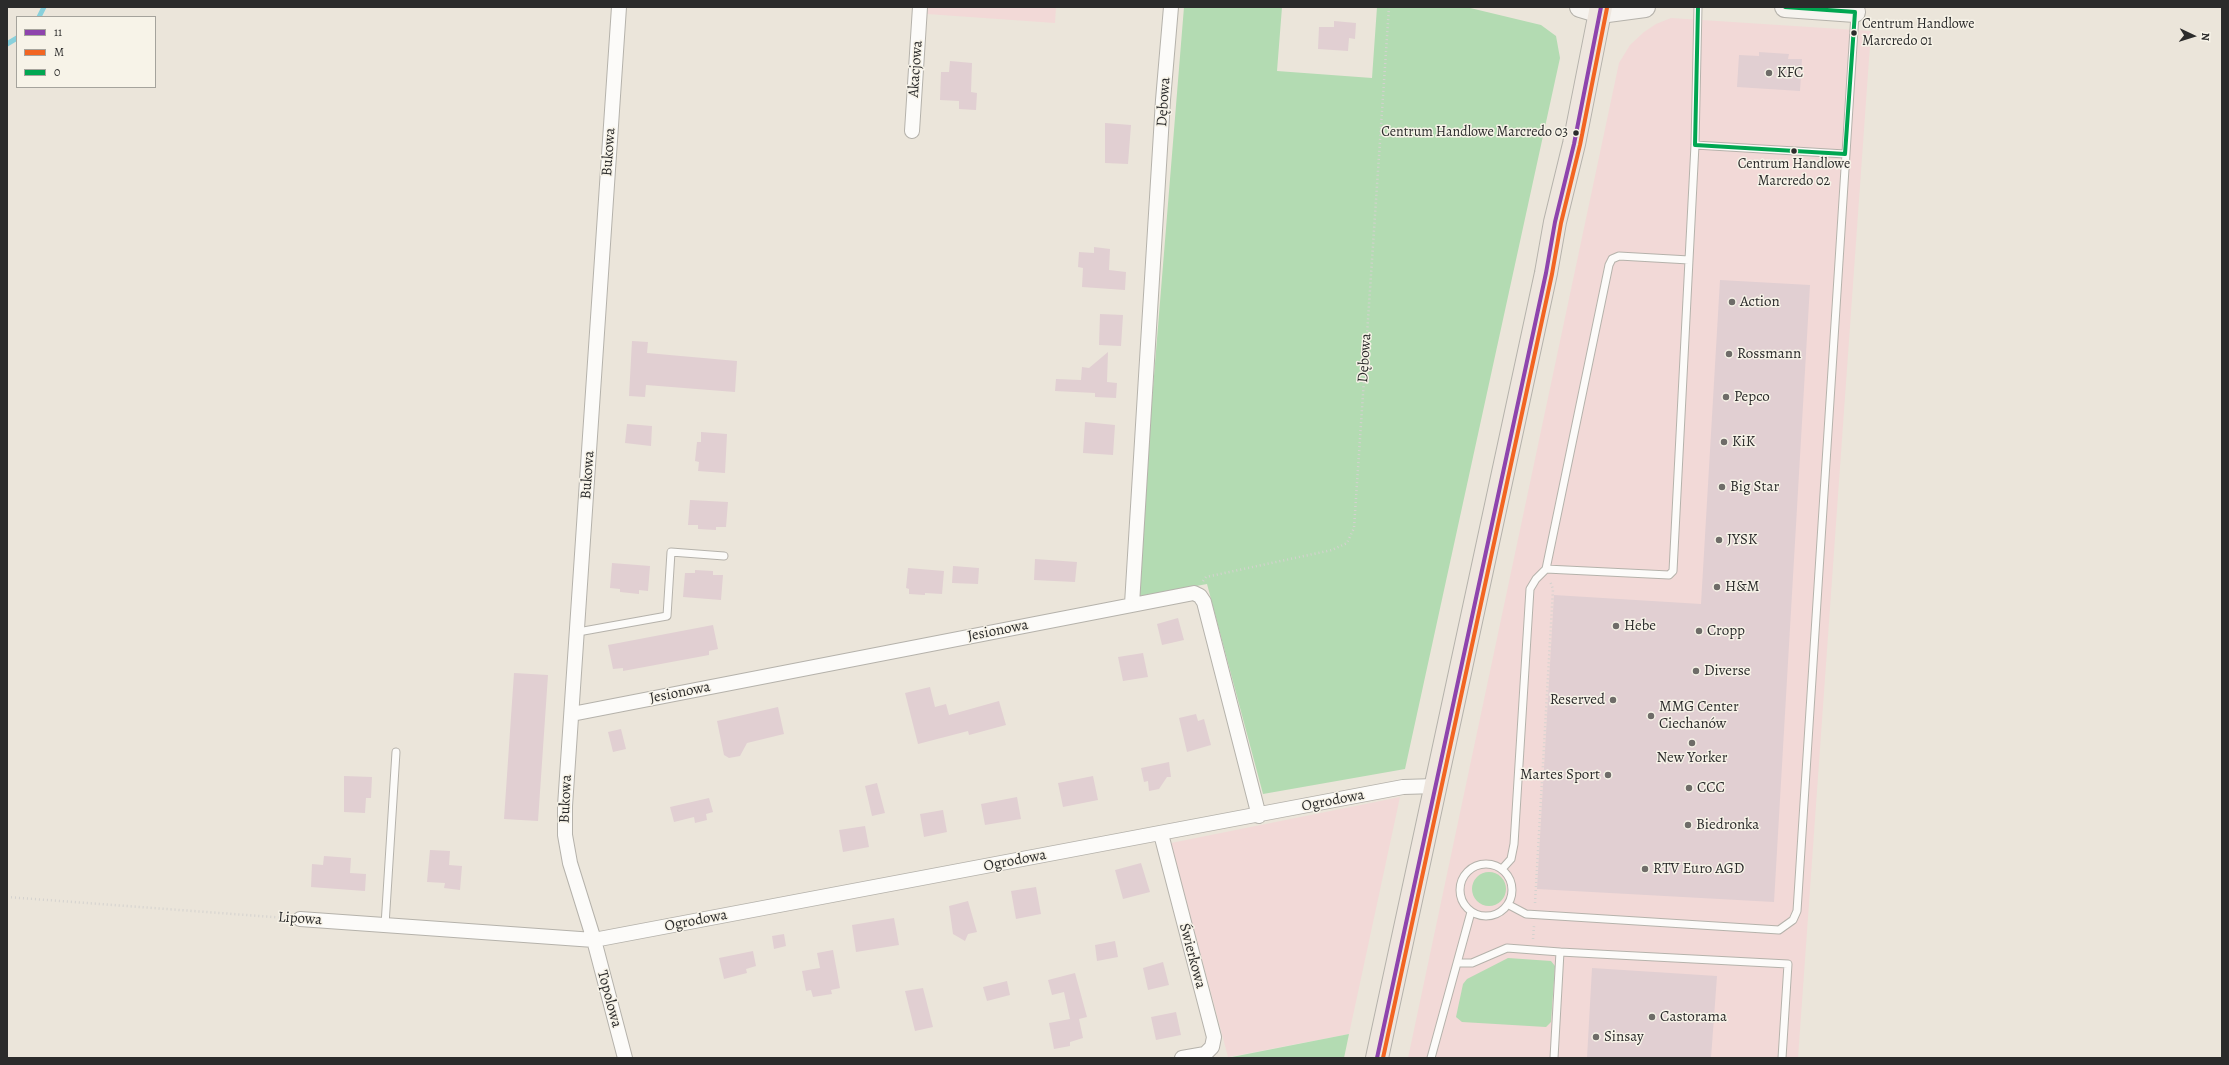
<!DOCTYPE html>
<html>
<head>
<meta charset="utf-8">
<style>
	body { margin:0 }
	#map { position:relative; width:2229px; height:1065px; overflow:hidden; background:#ebe5da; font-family:Alegreya,serif }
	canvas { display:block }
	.frame { position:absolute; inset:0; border:8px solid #2b2b2b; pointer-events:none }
	.legend { position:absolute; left:16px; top:16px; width:140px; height:72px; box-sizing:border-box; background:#f7f3e8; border:1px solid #a5a39c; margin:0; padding:5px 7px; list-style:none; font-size:12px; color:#2b2b2b }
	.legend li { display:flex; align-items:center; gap:8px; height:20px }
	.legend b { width:20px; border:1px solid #a5a39c }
	.north { position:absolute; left:2173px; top:16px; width:40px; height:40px; -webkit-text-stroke:3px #f7f3e8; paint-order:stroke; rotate:94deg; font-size:11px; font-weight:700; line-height:16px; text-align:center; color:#2b2b2b }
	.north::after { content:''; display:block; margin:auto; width:14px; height:18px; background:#2b2b2b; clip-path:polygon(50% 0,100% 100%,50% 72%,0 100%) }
</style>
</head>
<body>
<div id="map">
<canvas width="2229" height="1065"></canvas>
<div class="frame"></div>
<ul class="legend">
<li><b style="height:5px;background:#8e44ad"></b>11</li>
<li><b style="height:5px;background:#f26522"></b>M</li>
<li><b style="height:5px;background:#00a651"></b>0</li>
</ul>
<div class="north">N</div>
</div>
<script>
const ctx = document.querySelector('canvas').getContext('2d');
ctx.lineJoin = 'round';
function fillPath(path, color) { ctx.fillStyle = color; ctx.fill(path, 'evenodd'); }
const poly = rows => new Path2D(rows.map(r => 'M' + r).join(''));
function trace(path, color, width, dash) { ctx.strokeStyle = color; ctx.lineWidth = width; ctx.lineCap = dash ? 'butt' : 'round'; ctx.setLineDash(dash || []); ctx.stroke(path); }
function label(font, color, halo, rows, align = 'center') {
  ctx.font = font + ' Alegreya,serif'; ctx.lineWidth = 3; ctx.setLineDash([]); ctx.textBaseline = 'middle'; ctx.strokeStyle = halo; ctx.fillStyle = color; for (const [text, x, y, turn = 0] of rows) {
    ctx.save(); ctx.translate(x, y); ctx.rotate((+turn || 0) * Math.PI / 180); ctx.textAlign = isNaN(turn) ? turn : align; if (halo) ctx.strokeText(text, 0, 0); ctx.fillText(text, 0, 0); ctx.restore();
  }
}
const built = poly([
	[928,7,1056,7,1055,23,927,14],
	[1671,18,1871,31,1798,1058,1408,1058,1619,63,1630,45,1644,32,1656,24],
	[1400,797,1349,1034,1228,1057,1171,843]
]);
const green = poly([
	[1184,7,1282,7,1277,71,1372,78,1377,7,1466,7,1541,25,1556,36,1560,58,1405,769,1263,794,1207,584,1136,597],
	'1472 889a17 17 0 1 1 34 0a17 17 0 1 1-34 0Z',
	[1508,958,1551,961,1555,966,1551,1022,1546,1027,1462,1022,1456,1017,1463,984,1467,979],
	[1349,1034,1344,1058,1232,1057]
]);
const stream = poly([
	[39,17,44,7],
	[7,44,17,38]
]);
const building = poly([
	[1334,21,1356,23,1355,39,1349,38,1348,51,1318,49,1319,27,1334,27],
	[1759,52,1789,54,1788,59,1802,59,1800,91,1737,87,1739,55,1759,56],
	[950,61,972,63,971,92,977,93,976,110,959,109,959,101,940,100,941,72,949,72],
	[1105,123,1131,125,1128,164,1105,163],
	[1094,247,1110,249,1109,270,1126,272,1125,290,1082,287,1083,268,1078,267,1079,252,1094,253],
	[1720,280,1810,285,1774,902,1537,889,1554,595,1701,604],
	[1100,314,1123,315,1121,346,1099,345],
	[632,341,648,342,647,353,737,361,735,392,646,385,645,397,629,396],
	[1108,352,1107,382,1117,383,1116,398,1095,397,1095,393,1055,391,1056,379,1081,380,1082,367,1089,368],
	[1085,422,1115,425,1113,455,1083,453],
	[627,424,652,426,651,446,625,443],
	[701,432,727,434,725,473,698,471,699,462,695,461,697,442,701,442],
	[690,500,728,502,726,527,716,527,716,530,698,529,698,525,688,525],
	[1035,559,1077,562,1075,582,1034,580],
	[612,563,650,566,648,591,639,590,639,594,620,592,620,589,610,588],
	[953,566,979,568,978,584,952,583],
	[908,568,944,571,942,594,925,593,925,595,909,594,909,589,906,588],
	[695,570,713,571,713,575,723,575,721,600,683,597,685,573,695,573],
	[1178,618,1184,640,1162,645,1157,624],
	[713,625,718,649,709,651,709,655,623,671,623,668,613,669,608,645],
	[1143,653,1148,677,1123,681,1118,657],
	[514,673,548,675,538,821,504,819],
	[930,687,935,707,946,704,949,715,999,701,1006,725,969,735,968,731,918,744,905,693],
	[778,707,784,734,747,743,740,756,729,758,724,755,717,721],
	[1196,714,1198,721,1204,719,1211,745,1187,752,1179,718],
	[621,729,626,749,613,752,608,732],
	[1169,762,1171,777,1167,777,1159,789,1149,791,1148,781,1144,782,1141,768],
	[344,776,372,777,371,798,366,798,365,813,344,812],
	[1093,776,1098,800,1063,807,1058,783],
	[877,783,885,813,872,816,865,786],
	[1017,797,1021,819,985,825,981,804],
	[709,798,713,812,706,814,707,820,695,823,694,817,674,822,670,807],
	[943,810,947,832,924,837,920,814],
	[865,826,869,847,843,852,839,830],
	[430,850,450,851,449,865,462,866,460,890,444,888,445,883,427,882],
	[324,856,351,858,350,873,366,874,365,891,311,887,312,864,323,865],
	[1141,863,1150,892,1123,899,1115,870],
	[1036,887,1041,914,1016,919,1011,891],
	[968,901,977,932,968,934,965,941,953,934,949,906],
	[894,918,899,945,856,952,852,925],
	[784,934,786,946,774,949,772,936],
	[1115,941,1118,957,1097,961,1095,945],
	[833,950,840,988,831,990,832,994,813,997,811,990,806,991,802,971,820,968,817,953],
	[753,951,756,966,746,969,747,973,724,979,719,958],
	[1163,962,1169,985,1148,990,1143,968],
	[1592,968,1717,976,1711,1058,1587,1058],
	[1075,973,1087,1017,1079,1019,1083,1038,1070,1042,1070,1046,1054,1049,1049,1023,1070,1019,1064,992,1052,995,1048,980],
	[1007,981,1010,995,987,1001,983,987],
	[923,988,933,1027,915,1031,905,991],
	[1176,1012,1181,1035,1156,1040,1151,1017]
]);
const path = poly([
	[1203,581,1206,577,1332,550,1347,543,1354,528,1389,7],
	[7,897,286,918],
	[1535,903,1553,589,1550,581],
	[1533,939,1534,926]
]);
const lane = poly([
	[1695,145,1845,154],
	[1689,260,1619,256,1612,259,1609,265,1546,569,1669,575,1673,571,1689,260,1695,145,1698,7],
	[578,632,667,616,671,552,724,556],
	'1460 890a26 26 0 1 1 52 0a26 26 0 1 1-52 0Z',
	[1502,869,1511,859,1514,844,1530,589,1536,579,1546,569],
	[1509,905,1526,914,1779,930,1793,920,1797,911,1855,14],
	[385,925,396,752],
	[1560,952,1788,964,1782,1058],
	[1457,963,1472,963,1507,948,1560,952,1554,1058],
	[1431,1058,1471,912]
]);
const street = poly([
	[619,7,565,806,565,835,570,863,594,940,625,1058],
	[912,131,920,7],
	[1132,604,1163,100,1171,7],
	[572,714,1194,593,1200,596,1204,602,1259,816],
	[1161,834,1214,1037,1212,1047,1205,1054,1182,1058],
	[300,919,594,940,1403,787,1436,786]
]);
const secondary = poly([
	[1580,7,1600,13,1645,7],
	[1785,7,1855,12]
]);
const primary = poly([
	[1377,1058,1546,273,1555,222,1574,144,1601,7]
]);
const bus1 = poly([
	[1377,1058,1546,273,1555,222,1574,144,1601,7]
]);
const bus2 = poly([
	[1383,1058,1552,274,1561,223,1580,145,1607,8]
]);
const bus3 = poly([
	[1698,7,1695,145,1845,154,1855,12,1785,7]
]);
const markers = [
	[1854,33,3.5,"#2b2b2b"],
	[1769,73,4,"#6e6c68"],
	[1576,133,3.5,"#2b2b2b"],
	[1794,151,3.5,"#2b2b2b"],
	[1732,302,4,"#6e6c68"],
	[1729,354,4,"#6e6c68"],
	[1726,397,4,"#6e6c68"],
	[1724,442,4,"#6e6c68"],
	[1722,487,4,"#6e6c68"],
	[1719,540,4,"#6e6c68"],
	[1717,587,4,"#6e6c68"],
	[1616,626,4,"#6e6c68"],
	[1699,631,4,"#6e6c68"],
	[1696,671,4,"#6e6c68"],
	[1613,700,4,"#6e6c68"],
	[1651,716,4,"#6e6c68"],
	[1692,743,4,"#6e6c68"],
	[1608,775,4,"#6e6c68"],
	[1689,788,4,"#6e6c68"],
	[1688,825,4,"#6e6c68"],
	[1645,869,4,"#6e6c68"],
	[1652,1017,4,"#6e6c68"],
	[1596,1037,4,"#6e6c68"]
];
const busNames = [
	["Centrum Handlowe",1862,25],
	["Marcredo 01",1862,42],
	["Centrum Handlowe Marcredo 03",1568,133,"right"],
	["Centrum Handlowe",1794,165,"center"],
	["Marcredo 02",1794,182,"center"]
];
const streetNames = [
	["Akacjowa",916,69,-86],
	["Dębowa",1164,102,-86],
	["Bukowa",609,152,-86],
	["Dębowa",1365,358,-86],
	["Bukowa",588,475,-86],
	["Jesionowa",998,631,-11],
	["Jesionowa",680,693,-11],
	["Bukowa",566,799,-87],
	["Ogrodowa",1333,801,-11],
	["Ogrodowa",1015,861,-11],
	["Lipowa",300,919,4],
	["Ogrodowa",696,921,-11],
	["Świerkowa",1192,956,75],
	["Topolowa",609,999,75]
];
const poiNames = [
	["KFC",1777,73],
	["Action",1740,302],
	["Rossmann",1737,354],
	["Pepco",1734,397],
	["KiK",1732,442],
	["Big Star",1730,487],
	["JYSK",1727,540],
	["H&M",1725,587],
	["Hebe",1624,626],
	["Cropp",1707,631],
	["Diverse",1704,671],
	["Reserved",1605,700,"right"],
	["MMG Center",1659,707],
	["Ciechanów",1659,724],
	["New Yorker",1692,758,"center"],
	["Martes Sport",1600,775,"right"],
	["CCC",1697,788],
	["Biedronka",1696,825],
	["RTV Euro AGD",1653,869],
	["Castorama",1660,1017],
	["Sinsay",1604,1037]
];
fillPath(built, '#f2d9d7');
fillPath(green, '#b3dbb2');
trace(stream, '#89d0db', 5);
fillPath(building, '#e1cfd2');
trace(lane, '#b5b2ab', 9);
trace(street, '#b5b2ab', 16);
trace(secondary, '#b5b2ab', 22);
trace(primary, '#b5b2ab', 24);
trace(path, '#d4d2cf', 2.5, [1, 3]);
trace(lane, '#fcfbf9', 7);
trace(street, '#fcfbf9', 14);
trace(secondary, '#f6f3ef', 20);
trace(primary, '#eee6de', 22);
trace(bus1, '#8e44ad', 4);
trace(bus2, '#f26522', 4);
trace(bus3, '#00a651', 4);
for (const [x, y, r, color] of markers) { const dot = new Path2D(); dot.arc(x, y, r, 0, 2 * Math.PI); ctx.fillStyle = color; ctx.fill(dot); trace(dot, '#f7f3e8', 1.5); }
label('14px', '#2b2b2b', '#f7f3e8', busNames, 'left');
label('15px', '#2b2b2b', '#f7f3e8', streetNames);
label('15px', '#2b2b2b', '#f7f3e8', poiNames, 'left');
</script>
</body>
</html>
